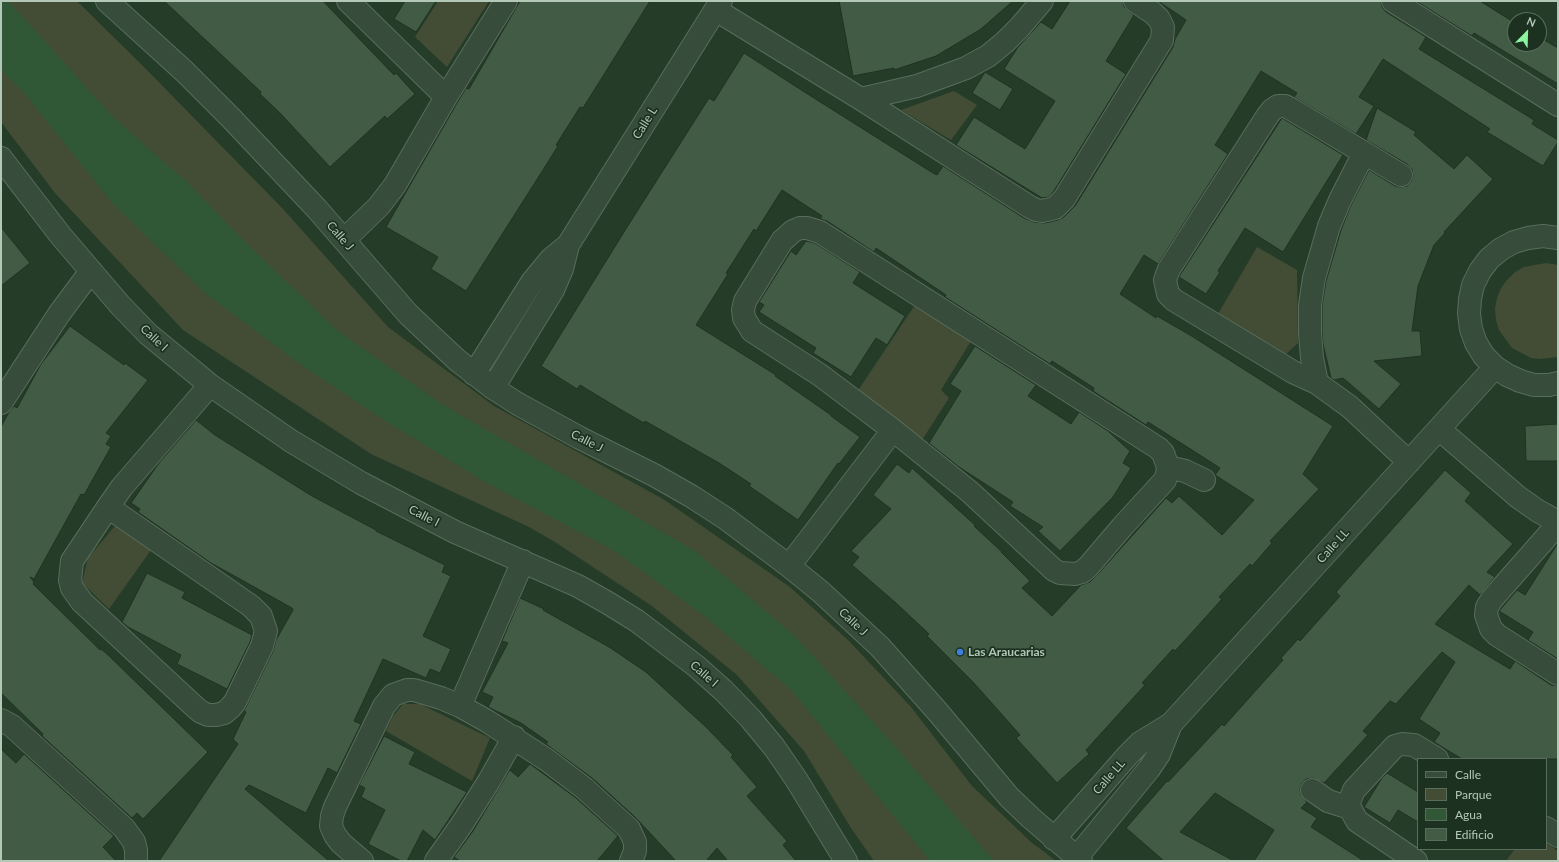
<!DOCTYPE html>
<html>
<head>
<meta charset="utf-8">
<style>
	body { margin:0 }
	#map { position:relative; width:1559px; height:862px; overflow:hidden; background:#253c28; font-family:Lato,sans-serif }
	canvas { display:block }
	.frame { position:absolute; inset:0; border:2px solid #b4c8b8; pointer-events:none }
	.legend { position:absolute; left:1417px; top:758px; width:130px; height:92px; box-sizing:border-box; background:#1d3120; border:1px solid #596d5d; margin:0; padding:5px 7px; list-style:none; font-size:12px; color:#b4c8b8 }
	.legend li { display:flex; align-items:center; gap:8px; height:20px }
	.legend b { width:20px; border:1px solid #596d5d }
	.north { position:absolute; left:1507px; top:12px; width:40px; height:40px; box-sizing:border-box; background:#1d3120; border:1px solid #596d5d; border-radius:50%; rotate:23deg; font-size:11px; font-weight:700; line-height:16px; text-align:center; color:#b4c8b8 }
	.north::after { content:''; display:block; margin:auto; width:14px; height:18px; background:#8ef3a0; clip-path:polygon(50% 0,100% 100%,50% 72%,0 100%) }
</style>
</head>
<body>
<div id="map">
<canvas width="1559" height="862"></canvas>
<div class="frame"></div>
<ul class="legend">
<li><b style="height:5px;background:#384c3b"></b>Calle</li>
<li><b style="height:11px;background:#434d35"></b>Parque</li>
<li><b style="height:11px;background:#305736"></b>Agua</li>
<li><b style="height:11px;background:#415b45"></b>Edificio</li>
</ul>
<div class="north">N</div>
</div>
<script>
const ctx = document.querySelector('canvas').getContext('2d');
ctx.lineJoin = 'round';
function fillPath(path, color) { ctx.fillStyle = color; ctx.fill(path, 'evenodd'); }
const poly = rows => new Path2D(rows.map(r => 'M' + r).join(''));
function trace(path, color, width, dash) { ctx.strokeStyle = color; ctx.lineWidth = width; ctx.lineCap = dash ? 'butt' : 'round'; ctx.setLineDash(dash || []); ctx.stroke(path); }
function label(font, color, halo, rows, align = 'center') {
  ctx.font = font + ' Lato,sans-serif'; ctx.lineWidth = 3.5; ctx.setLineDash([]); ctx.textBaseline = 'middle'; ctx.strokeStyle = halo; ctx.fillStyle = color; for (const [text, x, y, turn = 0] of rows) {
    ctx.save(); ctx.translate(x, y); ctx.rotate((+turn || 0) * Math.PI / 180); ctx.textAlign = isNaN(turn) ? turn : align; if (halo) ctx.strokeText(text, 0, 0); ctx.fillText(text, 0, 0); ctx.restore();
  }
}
const green = poly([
	[1,1,76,1,80,4,145,68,284,210,388,327,494,406,663,499,790,587,850,642,911,707,972,786,1031,842,1056,861,874,861,851,828,804,751,737,675,652,606,555,542,529,527,371,454,183,330,55,193,1,122],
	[438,1,489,1,447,67,415,37],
	[954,91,977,105,951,140,901,110],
	[1257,247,1297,270,1298,343,1286,354,1218,314],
	[1546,263,1558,265,1558,357,1541,359,1531,358,1512,348,1499,330,1496,320,1495,309,1497,298,1501,288,1507,280,1515,272,1524,267],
	[915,305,971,341,941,390,949,398,922,440,857,392],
	[115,526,151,550,109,609,82,583,88,558],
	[403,704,420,704,490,738,472,781,386,731,393,716],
	[1546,843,1558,851,1558,861,1506,861,1515,849,1546,849]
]);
const water = poly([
	[1,1,7,1,11,4,113,117,188,183,244,241,338,331,440,403,695,551,796,637,892,743,994,861,930,861,792,691,707,618,613,550,485,482,384,420,300,364,205,293,114,205,24,93,1,70]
]);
const building = poly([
	[164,1,323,1,394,75,396,73,415,94,387,119,385,116,330,167,280,113,260,94,261,92,164,1],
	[405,1,436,1,416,32,394,19,405,1],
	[520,1,650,1,583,108,580,107,556,145,558,146,543,170,466,291,431,269,438,257,386,227,457,103,466,88,469,89,520,1],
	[839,1,1013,1,981,29,936,56,894,70,894,68,853,76,839,1],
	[1070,1,1123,1,1124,7,1134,15,1106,61,1126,74,1054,191,1049,197,1042,198,956,145,974,117,1025,149,1055,101,1004,69,1018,47,1041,22,1052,29,1070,1],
	[1158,1,1381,1,1382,7,1386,12,1426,37,1419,49,1534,120,1532,124,1558,140,1558,142,1543,166,1487,132,1490,129,1383,59,1359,97,1374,106,1356,134,1294,97,1297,93,1261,71,1215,145,1228,154,1158,264,1144,255,1120,294,1156,318,1157,316,1190,335,1333,426,1303,474,1319,489,1270,541,1272,543,1252,566,1250,564,1219,597,1222,599,1196,628,1175,651,1173,649,1142,683,1145,685,1086,750,1089,754,1057,783,1016,738,1020,735,973,682,927,636,929,634,896,603,852,565,859,557,851,551,891,509,873,495,897,464,909,473,912,468,975,525,974,526,1002,552,1001,552,1030,581,1022,588,1052,616,1081,585,1090,582,1097,575,1166,498,1172,503,1179,496,1222,535,1254,500,1215,475,1220,468,1148,422,1146,425,1093,391,1094,388,1052,361,1050,364,945,297,946,295,876,248,874,252,827,221,820,219,822,216,782,190,756,231,754,229,726,273,728,274,696,325,776,375,775,376,831,415,831,416,860,437,839,464,838,463,798,520,749,486,751,484,719,463,645,421,644,423,623,411,580,385,577,389,541,366,629,224,709,98,714,101,744,53,806,93,933,173,937,175,943,166,1024,218,1034,222,1045,223,1058,220,1064,217,1075,206,1173,47,1175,39,1186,20,1158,1],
	[1416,1,1480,1,1515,23,1515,44,1539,44,1539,37,1558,48,1558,84,1474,33,1472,36,1416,1],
	[985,72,1013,89,1000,110,972,93,985,72],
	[1377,108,1416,132,1414,135,1454,169,1467,155,1493,179,1444,232,1445,233,1434,245,1418,286,1412,331,1420,331,1422,356,1374,361,1401,384,1379,409,1343,378,1334,380,1331,378,1323,344,1322,332,1322,306,1326,281,1341,230,1351,205,1369,170,1395,186,1400,187,1407,186,1411,182,1413,176,1412,169,1407,164,1366,140,1377,108],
	[1282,118,1343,155,1283,252,1245,228,1218,271,1220,272,1206,294,1179,277,1180,275,1282,118],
	[1,227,30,263,1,286,1,227],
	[806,241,815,243,860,272,853,283,905,316,887,345,876,338,851,377,813,353,816,348,759,312,764,305,759,302,791,251,796,255,806,241],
	[70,326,124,365,125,363,148,380,106,433,111,436,106,444,111,447,84,495,81,494,34,579,30,577,34,582,33,584,100,650,101,649,106,653,208,752,143,819,137,813,132,818,42,736,43,734,1,693,1,427,9,412,14,406,17,408,41,364,70,326],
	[975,346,1036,385,1028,396,1071,424,1079,412,1108,431,1130,451,1123,463,1131,468,1113,497,1060,551,1038,531,1043,527,1010,506,1013,502,959,467,929,443,961,391,950,384,975,346],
	[196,420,215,435,312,496,376,530,376,531,445,565,442,572,451,576,423,636,451,649,440,673,430,669,426,678,383,659,354,721,361,724,337,773,328,768,306,813,249,785,245,789,329,861,159,861,238,744,233,739,246,712,244,711,273,651,276,640,293,610,292,608,211,563,138,512,140,509,131,503,159,463,196,420],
	[1558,424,1558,461,1526,461,1525,426,1558,424],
	[1445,470,1471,493,1465,501,1513,544,1487,572,1495,577,1480,595,1469,585,1435,624,1510,669,1515,661,1551,685,1558,686,1558,759,1462,759,1434,742,1440,733,1419,719,1455,662,1442,652,1396,704,1390,701,1363,731,1368,735,1324,783,1313,778,1306,779,1302,783,1300,789,1301,795,1307,802,1301,808,1317,818,1311,827,1364,861,1254,861,1274,830,1215,793,1180,832,1234,861,1164,861,1126,828,1167,781,1168,782,1222,724,1224,726,1283,660,1281,658,1298,639,1300,641,1340,596,1336,592,1445,470],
	[1558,543,1558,659,1528,640,1533,632,1499,611,1517,590,1525,595,1558,543],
	[147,573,185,592,182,598,252,635,250,642,227,689,177,664,181,655,128,627,122,622,147,573],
	[520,598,544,609,543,610,609,647,646,672,707,728,733,755,731,757,757,787,747,796,787,841,783,845,796,861,728,861,717,848,706,861,676,861,635,817,592,778,546,744,548,742,521,723,488,707,493,697,482,692,508,643,502,641,520,598],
	[384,736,415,752,409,764,467,792,435,840,423,830,407,861,401,861,368,844,385,810,361,797,365,788,359,785,384,736],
	[1,749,16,763,24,754,114,836,103,847,116,861,1,861,1,749],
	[530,764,576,798,618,836,597,861,460,861,454,857,473,831,509,771,510,770,518,777,530,764],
	[1387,773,1418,792,1418,822,1398,810,1390,823,1364,807,1382,778,1387,773]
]);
const street = poly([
	[107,1,184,71,230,117,317,209,408,314,457,360,493,388,518,404,580,438,654,475,691,496,725,518,789,566,821,592,880,647,937,711,1009,797,1031,818,1081,861],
	[348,1,446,97],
	[1393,1,1558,105],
	[716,10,861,99,1030,207,1036,210,1042,211,1055,208,1064,199,1162,40,1163,27,1159,19,1153,13,1135,1],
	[861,99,917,86,966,68,988,56,1005,42,1020,27,1042,1],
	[1,158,61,236,120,305,148,334,210,385,291,441,361,483,455,532,578,586,608,603,637,621,696,666,724,691,750,718,774,747,796,779,846,861],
	[1401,175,1291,109,1285,106,1278,106,1272,110,1268,115,1169,269,1165,280,1168,294,1174,300,1293,372,1317,383,1350,407,1409,462],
	[800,228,807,228,820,232,1158,448,1163,453,1168,467,1167,474,1165,480,1122,527,1088,567,1082,572,1075,574,1060,573,1054,570,970,492,893,430,820,375,752,331,744,318,743,310,745,301,782,241,793,231,800,228],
	[1558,238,1543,236,1528,238,1514,242,1501,249,1489,259,1480,271,1473,285,1470,299,1469,314,1471,329,1476,343,1484,356,1495,367,1507,375,1520,381,1534,385,1549,385,1558,383],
	[344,240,379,206,395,185,446,97,506,1],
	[474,374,532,282,551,259,568,245,721,1],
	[1317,383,1312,358,1310,333,1310,305,1314,278,1329,226,1340,200,1364,153],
	[493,388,553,290,562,269,568,245],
	[1,403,59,314,91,271],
	[1439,429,1518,497,1538,511,1558,522],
	[1168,467,1185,471,1204,480],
	[108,507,251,606,261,616,266,631,262,646,235,702,230,708,224,713,216,715,208,715,201,712,195,707,82,602,72,588,70,580,72,561,108,507,122,487,210,385],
	[1558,524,1492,599,1487,607,1486,615,1491,629,1497,635,1558,674],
	[789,566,893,430],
	[460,706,523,561],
	[1,720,12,726,124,828,134,842,136,850,136,861],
	[1312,790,1328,801,1350,808],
	[1546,828,1558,836],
	[1054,839,1128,755,1140,743,1171,724,1495,367],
	[1077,857,1149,769,1159,754,1171,724],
	[362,861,341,843,335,835,331,826,332,816,335,807,384,706,393,695,407,690,414,690,441,698,460,706,487,721,547,760,584,788,629,829,635,842,635,851,631,861],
	[436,861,462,824,489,781,514,737],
	[1416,861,1357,821,1350,808,1349,802,1354,790,1395,746,1402,744,1414,745,1437,759]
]);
const markers = [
	[960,652,4,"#3f7fe0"]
];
const streetNames = [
	["Calle L",645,123,-58],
	["Calle J",340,236,49],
	["Calle I",154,338,43],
	["Calle J",587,441,27],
	["Calle I",424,516,27],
	["Calle LL",1333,546,-48],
	["Calle J",853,622,43],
	["Calle I",704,674,41],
	["Calle LL",1109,777,-49]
];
const poiNames = [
	["Las Araucarias",968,652]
];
fillPath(green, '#434d35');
fillPath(water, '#305736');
fillPath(building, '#415b45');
trace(building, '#1f3322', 1);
trace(street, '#596d5c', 24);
trace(street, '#384c3b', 22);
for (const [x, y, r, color] of markers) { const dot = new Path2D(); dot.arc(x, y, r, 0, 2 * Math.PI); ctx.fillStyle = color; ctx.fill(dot); trace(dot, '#1d3120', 1.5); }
label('12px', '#b4c8b8', '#1d3120', streetNames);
label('bold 12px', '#b4c8b8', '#1d3120', poiNames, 'left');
</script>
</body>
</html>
